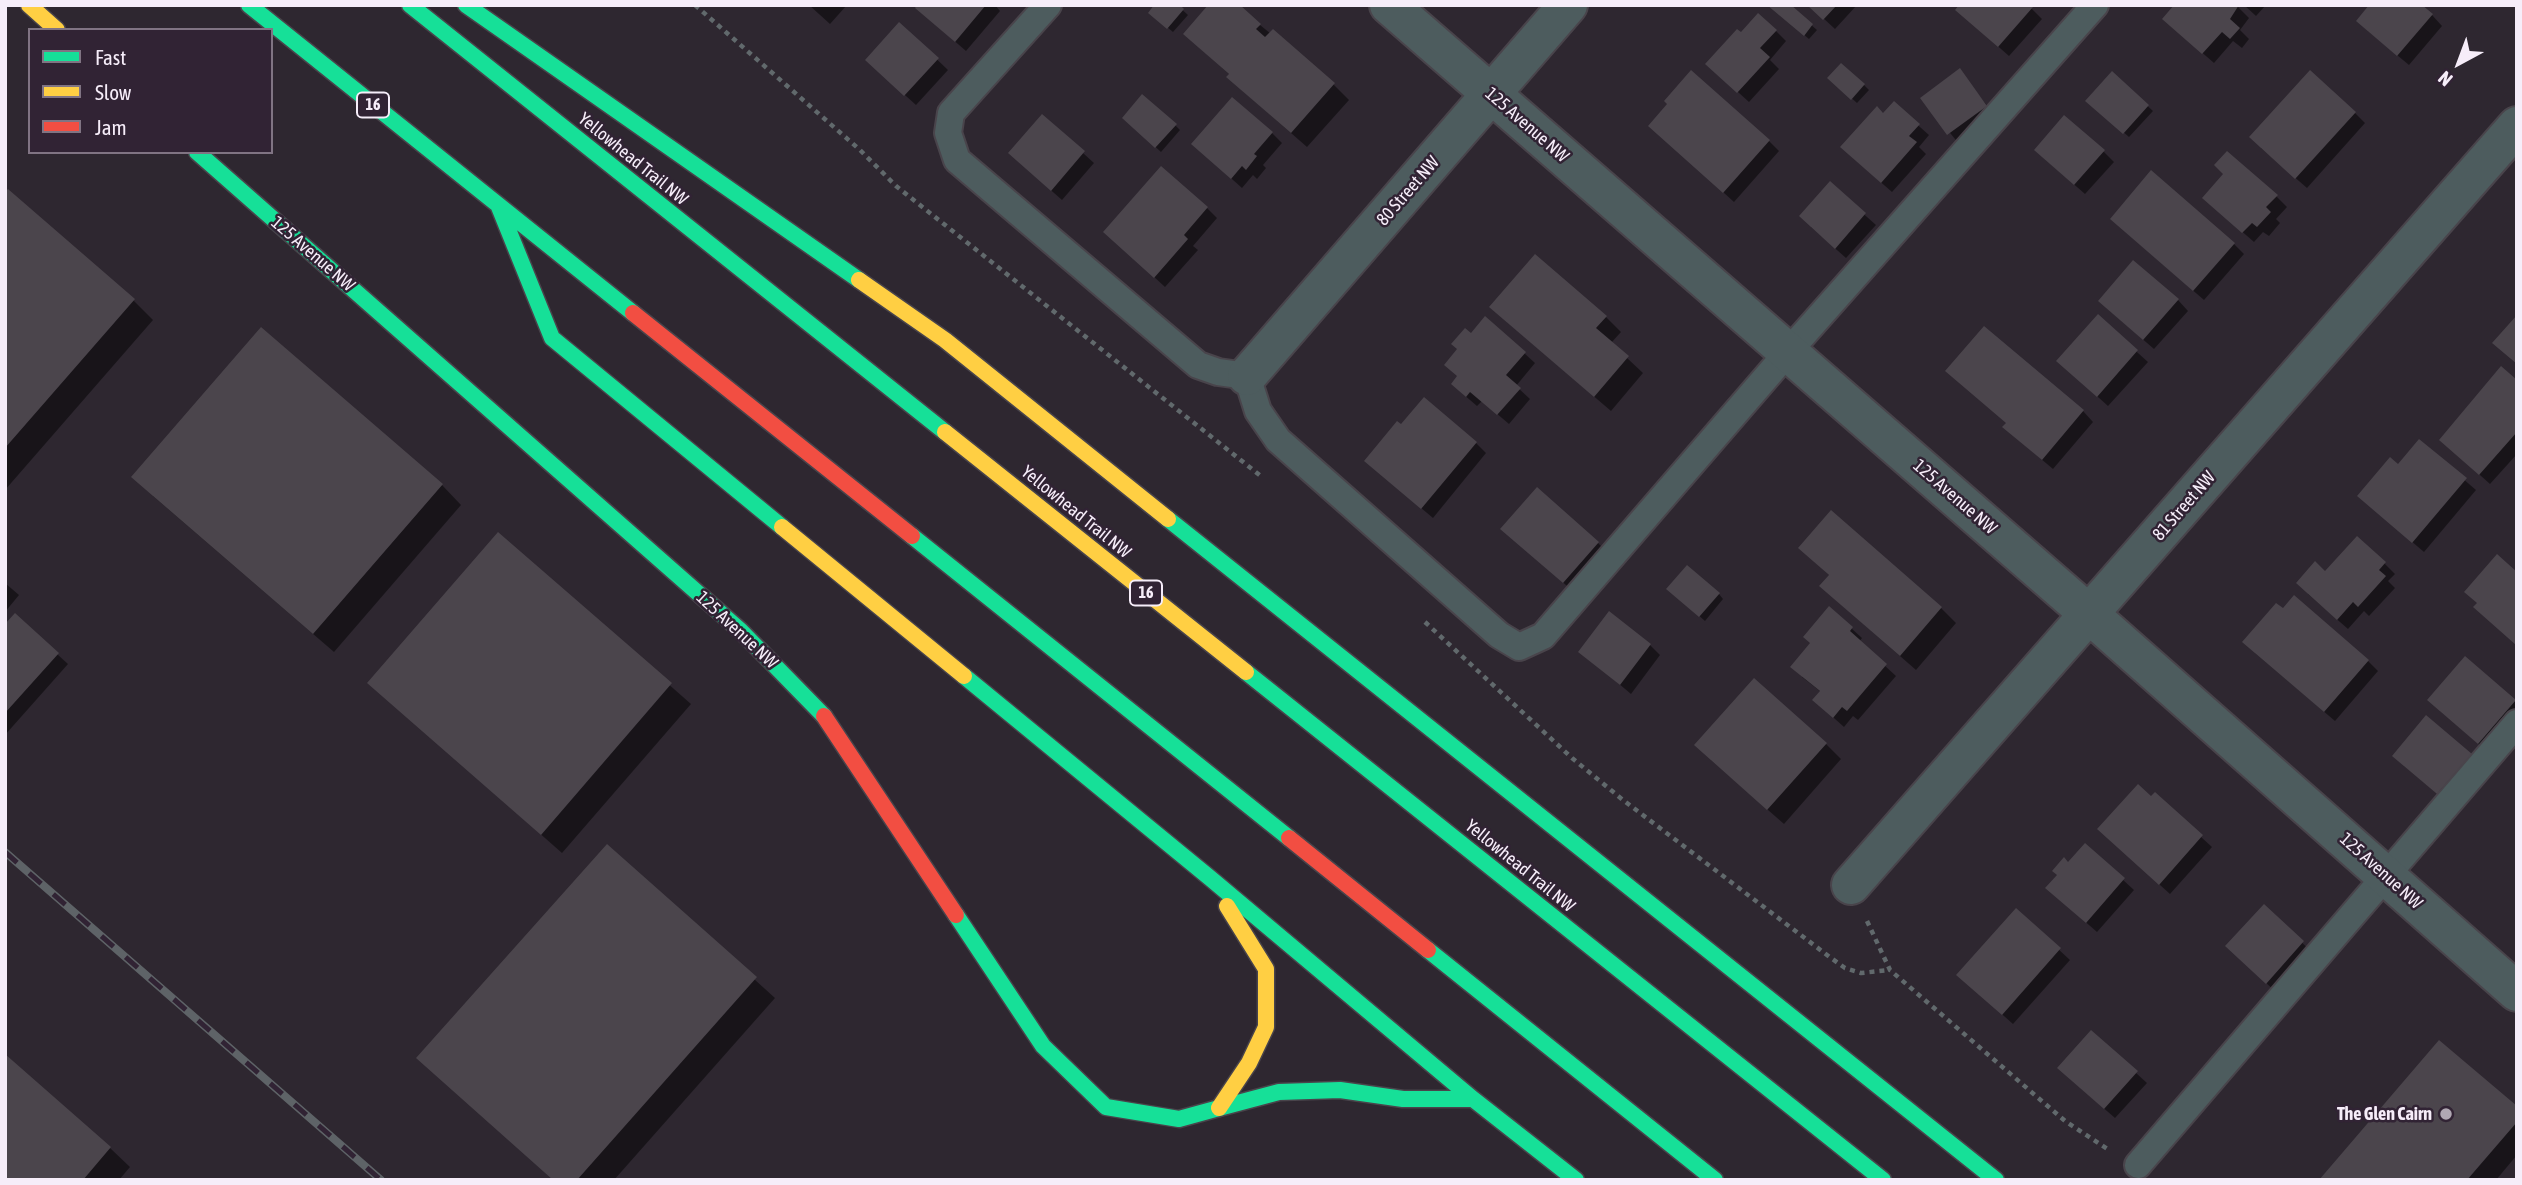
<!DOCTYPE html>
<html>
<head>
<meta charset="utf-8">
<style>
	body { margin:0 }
	#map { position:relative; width:2522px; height:1185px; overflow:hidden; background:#2e2730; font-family:"Asap Condensed",sans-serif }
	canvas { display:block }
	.frame { position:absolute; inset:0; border:7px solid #f6edf9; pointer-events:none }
	.legend { position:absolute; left:28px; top:28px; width:245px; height:126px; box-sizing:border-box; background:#312334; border:2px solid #807483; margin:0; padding:9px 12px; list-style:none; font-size:21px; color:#f6edf9 }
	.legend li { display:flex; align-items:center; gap:14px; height:35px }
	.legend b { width:35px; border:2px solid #807483 }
	.north { position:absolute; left:2424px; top:28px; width:70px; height:70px; -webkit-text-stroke:5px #312334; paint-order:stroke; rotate:221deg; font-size:19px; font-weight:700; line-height:28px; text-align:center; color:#f6edf9 }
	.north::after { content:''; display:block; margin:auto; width:24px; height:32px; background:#f6edf9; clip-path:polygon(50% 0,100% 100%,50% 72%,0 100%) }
</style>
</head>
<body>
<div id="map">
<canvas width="2522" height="1185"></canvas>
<div class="frame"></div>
<ul class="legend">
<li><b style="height:9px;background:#16e098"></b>Fast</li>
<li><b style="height:9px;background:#ffcf43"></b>Slow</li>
<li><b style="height:9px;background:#f24e42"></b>Jam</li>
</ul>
<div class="north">N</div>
</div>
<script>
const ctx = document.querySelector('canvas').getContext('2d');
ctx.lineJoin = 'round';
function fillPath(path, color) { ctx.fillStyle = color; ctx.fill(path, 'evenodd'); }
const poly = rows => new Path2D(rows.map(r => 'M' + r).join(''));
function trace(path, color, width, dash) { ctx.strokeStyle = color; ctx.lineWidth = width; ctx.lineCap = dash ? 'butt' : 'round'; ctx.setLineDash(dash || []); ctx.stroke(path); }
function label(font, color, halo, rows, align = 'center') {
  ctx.font = font + ' "Asap Condensed",sans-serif'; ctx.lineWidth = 5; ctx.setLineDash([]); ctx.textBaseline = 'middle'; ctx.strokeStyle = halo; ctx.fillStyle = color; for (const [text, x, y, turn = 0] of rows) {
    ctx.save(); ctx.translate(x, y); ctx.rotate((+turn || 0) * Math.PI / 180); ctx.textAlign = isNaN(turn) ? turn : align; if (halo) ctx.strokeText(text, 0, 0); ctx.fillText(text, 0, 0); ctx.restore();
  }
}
const shadow = poly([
	[809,5,847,5,830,24],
	[919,5,995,5,1000,11,966,51,928,18],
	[1177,5,1188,15,1173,32,1155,17],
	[1788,5,1817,30,1809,39,1774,10],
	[1809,5,1857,5,1835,29],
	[2028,5,2042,19,2009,56,1968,20],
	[2236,5,2249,18,2240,30,2249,39,2242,48,2233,41,2214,63,2175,29],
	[2244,5,2266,5,2256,16],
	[2432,15,2442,26,2409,65,2368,31],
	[900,24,948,70,916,105,877,70],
	[1260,25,1333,84,1349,100,1307,147,1244,92,1230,75,1201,49],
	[1776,31,1786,41,1770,60,1779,69,1749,102,1718,74,1741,34],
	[1959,70,1996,117,1959,144,1922,98],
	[2112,73,2153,111,2129,137,2093,106],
	[1829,78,1864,85,1869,90,1857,103],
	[1894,104,1929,135,1919,147,1926,154,1892,192,1853,158],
	[2355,113,2365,123,2307,188,2261,148],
	[1042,116,1094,163,1062,200,1020,163],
	[1124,118,1175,125,1180,130,1161,152],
	[1272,133,1282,143,1263,165,1266,168,1257,179,1253,175,1242,188,1204,154],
	[1661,136,1769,141,1779,151,1734,202],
	[2104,152,2114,162,2085,194,2046,160],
	[1830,184,1876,225,1846,258,1811,227],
	[5,194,133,300,153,320,5,490],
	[2276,196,2287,207,2276,219,2280,223,2269,236,2263,232,2254,242,2215,208],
	[1207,208,1217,218,1193,246,1198,250,1165,287,1116,242],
	[2122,229,2234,244,2244,254,2204,300],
	[2178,300,2188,311,2154,349,2110,311],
	[1606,317,1621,332,1611,343,1643,373,1611,411,1507,322],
	[2098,317,2148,362,2108,406,2069,371],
	[1471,335,1524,353,1535,363,1516,386,1530,399,1509,424,1482,401,1477,406,1463,394,1459,377],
	[2517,382,2517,454,2490,484,2452,450],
	[2083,411,2093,422,2053,469,2015,437],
	[2419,441,2476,490,2424,552,2370,506],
	[1476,443,1486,453,1433,518,1377,471],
	[442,485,461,505,334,652,153,496],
	[498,534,691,704,562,853,369,683],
	[1513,539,1598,543,1608,553,1574,592],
	[1800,548,1941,608,1956,623,1916,670,1837,601,1830,576],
	[2384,563,2395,574,2388,581,2395,588,2369,616,2364,611,2348,629,2308,594,2325,573],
	[5,583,19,595,5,612],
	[1673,593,1719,594,1723,599,1705,621],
	[1829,608,1862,638,1859,642,1896,676,1858,720,1853,716,1844,727,1825,710,1821,692,1802,677,1812,643],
	[5,627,57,654,68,664,5,735],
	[1650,645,1660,655,1631,694,1580,651],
	[2255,653,2368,661,2378,671,2335,721],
	[2466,659,2517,703,2517,722,2489,753,2440,711],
	[1826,744,1841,759,1784,824,1711,760],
	[2470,755,2481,765,2448,803,2404,766],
	[2155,795,2212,847,2170,894,2110,840],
	[2085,845,2134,890,2097,932,2058,898,2068,864],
	[607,846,775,998,614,1180,553,1180],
	[2264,907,2313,953,2277,993,2238,957],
	[2016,910,2070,960,2013,1024,1969,985],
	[2136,1073,2147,1083,2115,1118,2070,1079],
	[2517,1108,2517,1155,2496,1180,2321,1180],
	[110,1148,130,1167,119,1180,5,1180]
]);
const building = poly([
	[917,5,986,5,955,42,915,8],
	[1154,5,1180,5,1184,9,1167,29,1148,13],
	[1208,5,1240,5,1261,24,1256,29,1265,37,1273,29,1335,83,1291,133,1226,77,1229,74,1183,34],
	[1767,5,1791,5,1813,24,1804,36],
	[1807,5,1837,5,1823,20],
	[1959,5,2030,5,2033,7,1998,47,1955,10],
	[2174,5,2239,5,2230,19,2240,28,2230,39,2222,32,2202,54,2162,19],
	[2369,5,2422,5,2433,14,2397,56,2356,21],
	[1758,13,1777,30,1760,48,1770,57,1737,93,1705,64,1737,29,1741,32],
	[899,22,939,58,904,96,865,60],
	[1841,63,1865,84,1851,100,1827,78],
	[1960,68,1987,106,1947,135,1920,98],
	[1691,70,1770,140,1723,193,1648,126,1667,104,1664,101],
	[2310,70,2356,112,2295,179,2249,137],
	[2112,71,2149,105,2123,134,2085,101],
	[1142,94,1177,124,1155,148,1122,118],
	[1232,97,1273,132,1254,154,1257,156,1246,170,1242,166,1231,179,1191,144],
	[1894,101,1920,124,1909,136,1917,142,1881,183,1840,147,1877,106,1883,113],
	[1042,114,1085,151,1051,191,1008,153],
	[2064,115,2105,150,2074,185,2034,150],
	[2227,151,2278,195,2266,207,2271,212,2257,227,2252,223,2242,233,2202,198,2223,174,2214,165],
	[1161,166,1208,207,1184,235,1188,239,1154,278,1103,232],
	[2151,170,2235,243,2193,291,2110,219],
	[1830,181,1866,213,1835,249,1799,216],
	[8,189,135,299,5,448,5,192],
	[1535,254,1607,316,1596,328,1629,356,1594,397,1489,307],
	[2133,260,2179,299,2143,340,2098,301],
	[2098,314,2138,350,2097,397,2056,361],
	[2517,315,2517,364,2492,343],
	[1485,316,1526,352,1506,375,1521,388,1497,415,1470,392,1466,397,1451,384,1457,376,1444,365,1457,349,1451,344,1465,328,1471,333],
	[1984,326,2084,410,2042,460,2002,427,2006,423,1945,371],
	[261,327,443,484,313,634,131,477],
	[2501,366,2517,380,2517,432,2479,475,2439,440],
	[1424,397,1477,442,1421,509,1364,461,1397,421,1401,424],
	[2419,439,2467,478,2412,543,2357,496,2390,457,2398,464],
	[1537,487,1599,542,1563,583,1500,529],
	[1831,510,1942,607,1900,656,1819,586,1829,575,1798,548],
	[498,532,672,683,541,835,367,683],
	[2357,536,2386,562,2379,570,2386,576,2358,607,2353,602,2337,620,2296,583,2315,561,2325,571],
	[2497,554,2517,572,2516,645,2473,607,2477,603,2464,592],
	[1687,565,1720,593,1699,617,1666,589],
	[2294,595,2369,660,2324,712,2242,642,2276,603,2283,608],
	[1829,606,1853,627,1850,631,1887,664,1847,711,1842,707,1833,718,1812,700,1820,691,1790,667,1810,643,1803,637],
	[1609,611,1651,644,1620,685,1578,652],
	[15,613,59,653,5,713,5,624],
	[2465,656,2516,700,2478,744,2427,700],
	[1754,678,1827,743,1767,810,1694,745],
	[2426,715,2472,754,2437,794,2392,756],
	[2138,784,2151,796,2155,792,2203,835,2159,885,2097,829],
	[2085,843,2125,878,2086,923,2045,888,2057,875,2052,871,2064,857,2068,862],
	[607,844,757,977,577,1180,553,1180,416,1058],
	[2264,904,2304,941,2266,984,2225,946],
	[2016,908,2061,948,2002,1015,1956,975],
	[2091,1030,2138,1071,2104,1109,2057,1068],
	[2439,1040,2517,1106,2517,1122,2467,1180,2319,1180],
	[5,1054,111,1147,83,1180,5,1180]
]);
const path = poly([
	[695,5,860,150,896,186,1262,477],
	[1425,622,1572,758,1623,800,1831,958,1845,968,1861,973,1890,970],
	[1867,921,1890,970,2065,1121,2109,1150]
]);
const lane = poly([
	[1048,5,951,113,948,133,957,160,1198,365,1218,372,1247,376,1258,411,1278,440,1499,635,1519,647,1543,636,1788,352,2095,5],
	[2138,1165,2517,723]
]);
const street = poly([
	[1389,5,2089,614,2517,992],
	[1247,376,1568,5],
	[1851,885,2517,126]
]);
const fast = poly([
	[249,5,633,313],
	[410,5,945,432],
	[466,5,859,280],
	[197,152,741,631,824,716],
	[499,207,552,338,782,527],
	[1168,519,1996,1180],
	[912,536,1289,838],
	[1246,672,1883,1180],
	[964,676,1210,878,1473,1099,1576,1180],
	[956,915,1043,1046,1106,1107,1179,1119,1219,1108],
	[1428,950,1715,1180],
	[1219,1108,1279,1092,1340,1090,1403,1099,1473,1099]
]);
const slow = poly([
	[29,5,57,30],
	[859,280,945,340,1168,519],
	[945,432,1246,672],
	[782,527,964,676],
	[1219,1108,1249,1063,1266,1027,1266,969,1227,906]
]);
const jam = poly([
	[633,313,912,536],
	[824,716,956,915],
	[1289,838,1428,950]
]);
const rail = poly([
	[5,852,381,1180]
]);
const markers = [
	[2446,1114,7,"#b0a8b3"]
];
const shields = [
	[373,105,32],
	[1146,593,32]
];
const shieldNames = [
	["16",373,105],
	["16",1146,593]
];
const streetNames = [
	["125 Avenue NW",1527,125,41],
	["Yellowhead Trail NW",633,159,39],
	["80 Street NW",1408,191,-49],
	["125 Avenue NW",313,254,41],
	["125 Avenue NW",1955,497,41],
	["81 Street NW",2184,506,-49],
	["Yellowhead Trail NW",1076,512,39],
	["125 Avenue NW",737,630,43],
	["Yellowhead Trail NW",1520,866,39],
	["125 Avenue NW",2381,871,42]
];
const poiNames = [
	["The Glen Cairn",2432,1114]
];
fillPath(shadow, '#0007');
fillPath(building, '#4b454c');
trace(lane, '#49444b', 30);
trace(street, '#49444b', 42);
trace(fast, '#49444b', 19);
trace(slow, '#49444b', 19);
trace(jam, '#49444b', 19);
trace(path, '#61696c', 4.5, [5, 5]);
trace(lane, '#4d5c5e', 26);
trace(street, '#4d5c5e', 38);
trace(fast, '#16e098', 16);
trace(slow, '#ffcf43', 16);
trace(jam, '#f24e42', 16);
trace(rail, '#5e6367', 8);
trace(rail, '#312334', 5, [16]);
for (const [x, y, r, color] of markers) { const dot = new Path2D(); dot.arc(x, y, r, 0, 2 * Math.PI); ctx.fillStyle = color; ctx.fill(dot); trace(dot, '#312334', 2.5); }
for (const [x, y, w] of shields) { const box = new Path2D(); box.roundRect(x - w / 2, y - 12.5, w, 25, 5); ctx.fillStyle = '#312334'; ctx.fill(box); trace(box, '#f6edf9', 2); }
label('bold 16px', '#f6edf9', null, shieldNames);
label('18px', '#f6edf9', '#312334', streetNames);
label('bold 18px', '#f6edf9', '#312334', poiNames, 'right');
</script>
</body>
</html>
